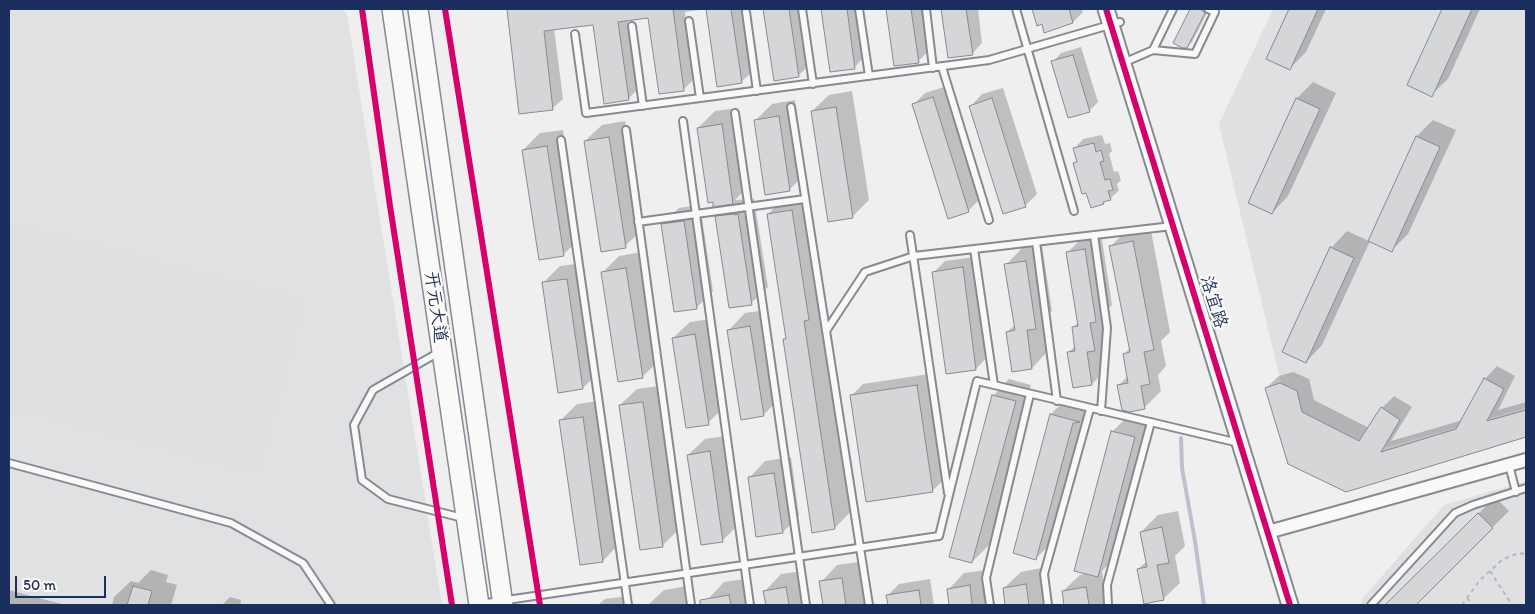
<!DOCTYPE html>
<html>
<head>
<meta charset="utf-8">
<style>
	body { margin:0 }
	#map { position:relative; width:1535px; height:614px; overflow:hidden; background:#efefef; font-family:Itim,sans-serif }
	canvas { display:block }
	.frame { position:absolute; inset:0; border:10px solid #1b2f5e; pointer-events:none }
	.scale { position:absolute; left:15px; top:576px; width:91px; height:22px; box-sizing:border-box; border:2px solid #1b2f5e; border-top:0; padding-left:6px; font-size:15px; line-height:18px; white-space:nowrap; color:#1b2f5e; -webkit-text-stroke:4px #fdfcf7; paint-order:stroke }
</style>
</head>
<body>
<div id="map">
<canvas width="1535" height="614"></canvas>
<div class="frame"></div>
<div class="scale">50 m</div>
</div>
<script>
const ctx = document.querySelector('canvas').getContext('2d');
ctx.lineJoin = 'round';
function fillPath(path, color) { ctx.fillStyle = color; ctx.fill(path, 'evenodd'); }
const poly = rows => new Path2D(rows.map(r => 'M' + r).join(''));
function trace(path, color, width, dash) { ctx.strokeStyle = color; ctx.lineWidth = width; ctx.lineCap = dash ? 'butt' : 'round'; ctx.setLineDash(dash || []); ctx.stroke(path); }
function label(font, color, halo, rows, align = 'center') {
  ctx.font = font + ' Itim,"LXGW WenKai TC",sans-serif'; ctx.lineWidth = 4.5; ctx.setLineDash([]); ctx.textBaseline = 'middle'; ctx.strokeStyle = halo; ctx.fillStyle = color; for (const [text, x, y, turn = 0] of rows) {
    ctx.save(); ctx.translate(x, y); ctx.rotate((+turn || 0) * Math.PI / 180); ctx.textAlign = isNaN(turn) ? turn : align; if (halo) ctx.strokeText(text, 0, 0); ctx.fillText(text, 0, 0); ctx.restore();
  }
}
const built = poly([
	[9,9,340,9,347,14,442,605,9,605]
]);
const green = poly([
	[1273,9,1526,9,1526,408,1387,447,1359,440,1302,412,1297,391,1281,383,1219,124],
	[9,221,306,299,259,475,9,409],
	[1526,481,1526,605,1361,605,1362,599,1444,505]
]);
const shadow = poly([
	[508,9,743,9,752,72,741,82,707,9,685,12,694,79,684,89,650,16,628,19,638,89,628,99,594,23,554,28,563,99,552,109,520,113],
	[765,9,800,9,808,66,798,76,775,79],
	[822,9,858,9,864,57,854,68,831,71],
	[887,9,923,9,929,51,918,61,895,65],
	[942,9,978,9,982,43,972,54,949,57],
	[1029,9,1082,9,1083,12,1073,22,1038,24,1033,9,1030,10],
	[1192,9,1209,9,1192,42,1187,47,1174,42],
	[1290,9,1326,9,1306,52,1290,68,1267,58],
	[1444,9,1480,9,1448,79,1431,95,1409,85],
	[1081,47,1098,102,1089,111,1053,62,1061,53],
	[1313,82,1336,93,1288,196,1272,213,1297,98],
	[944,87,979,200,968,211,914,104,925,93],
	[1003,88,1037,194,1025,206,971,106,982,94],
	[852,91,869,200,852,217,812,111,829,95],
	[795,100,805,174,789,190,756,120,772,104],
	[738,108,749,186,735,200,754,199,768,287,751,303,716,217,730,203,714,200,698,128,715,111],
	[1433,120,1456,130,1408,234,1392,250,1370,241,1322,345,1306,362,1331,248,1347,231,1369,241,1417,136],
	[625,121,642,230,625,246,585,141,602,125],
	[563,130,579,239,563,255,523,150,540,133],
	[1102,135,1105,144,1110,143,1112,151,1109,154,1114,172,1118,171,1121,180,1117,184,1119,190,1110,199,1103,203,1075,163,1078,160,1075,148,1083,139],
	[808,194,825,303,851,511,835,528,785,340,787,337,768,214,785,197],
	[700,205,713,291,696,308,662,224,679,208],
	[1150,225,1170,332,1161,341,1166,366,1158,375,1161,391,1144,408,1118,386,1128,376,1124,354,1130,348,1111,246,1127,230],
	[1101,233,1112,305,1107,310,1111,333,1104,340,1108,368,1092,384,1069,352,1076,345,1073,327,1079,322,1068,252,1084,236],
	[1042,245,1052,311,1044,320,1048,351,1032,368,1007,332,1015,325,1006,265,1022,248],
	[642,252,659,361,642,377,603,272,619,256],
	[974,257,987,357,976,369,934,272,945,261],
	[583,263,599,372,583,388,543,283,560,266],
	[766,310,780,399,763,415,729,330,745,313],
	[711,319,724,407,708,423,673,338,690,322],
	[1497,366,1515,376,1498,410,1526,402,1526,436,1346,491,1266,388,1279,376,1293,372,1309,379,1314,400,1369,428,1382,408,1394,396,1412,407,1391,441,1463,420,1485,379],
	[929,374,944,480,932,491,851,396,863,384],
	[1009,379,1031,385,989,545,972,562,993,396],
	[659,386,679,529,662,546,620,405,637,389],
	[1067,398,1095,405,1087,413,1053,542,1036,558,1014,552,1051,414],
	[599,401,619,544,603,561,581,564,561,420,577,404],
	[1129,415,1151,421,1114,559,1102,571,1107,605,1065,605,1063,591,1080,575,1089,573,1076,570,1113,431],
	[726,436,739,524,723,540,702,544,688,455,705,439],
	[791,457,799,516,783,532,749,478,765,461],
	[1495,497,1509,511,1414,605,1387,605],
	[1178,511,1185,546,1175,556,1180,583,1163,599,1138,569,1147,561,1141,532,1158,515],
	[859,562,865,605,824,605,821,582,837,565],
	[1042,568,1048,605,1007,605,1004,588,1021,572],
	[151,570,168,575,166,582,177,585,171,605,112,605,114,597,131,581,138,583],
	[986,570,991,605,950,605,948,590,964,573],
	[803,571,808,605,767,605,765,591,781,574],
	[745,579,749,605,708,605,708,599,724,582],
	[930,579,934,605,889,605,888,595,899,584],
	[687,586,690,605,648,605,664,590],
	[9,590,65,605,9,605],
	[628,596,629,605,598,605,605,599],
	[230,597,241,600,240,605,222,605]
]);
const stream = poly([
	[1181,438,1182,468,1195,541,1204,605]
]);
const building = poly([
	[507,9,673,9,684,91,659,94,648,18,618,22,629,100,604,104,593,25,544,31,553,110,519,114,507,9],
	[706,9,731,9,742,83,717,87,706,9],
	[763,9,789,9,799,77,774,81,763,9],
	[821,9,847,9,855,69,830,72,821,9],
	[886,9,911,9,919,63,894,66,886,9],
	[941,9,966,9,973,55,948,58,941,9],
	[1032,9,1069,9,1073,23,1044,33,1042,24,1037,26,1032,9],
	[1190,9,1200,9,1205,13,1187,48,1182,48,1173,43,1190,9],
	[1289,9,1318,9,1290,70,1266,59,1289,9],
	[1442,9,1472,9,1432,97,1407,85,1442,9],
	[1073,55,1090,112,1068,118,1051,61,1073,55],
	[933,97,969,212,948,219,912,104,933,97],
	[992,98,1026,207,1003,214,969,106,992,98],
	[1296,98,1320,109,1272,214,1248,203,1296,98],
	[836,107,853,218,828,222,811,111,836,107],
	[779,116,790,191,765,195,754,120,779,116],
	[722,124,733,204,713,207,713,202,708,203,697,128,722,124],
	[1416,136,1440,147,1392,252,1368,241,1416,136],
	[609,137,626,248,601,252,584,141,609,137],
	[1094,143,1096,152,1101,150,1104,161,1100,162,1105,180,1110,179,1113,190,1108,191,1111,200,1103,202,1104,204,1091,208,1086,193,1082,194,1073,163,1077,162,1073,148,1094,143],
	[547,146,564,256,539,260,522,150,547,146],
	[792,210,809,320,804,321,835,529,812,533,783,339,786,339,767,214,792,210],
	[735,214,735,215,738,214,752,305,729,308,715,216,735,214],
	[684,221,697,309,674,312,661,224,684,221],
	[1133,241,1154,350,1144,352,1150,384,1141,386,1145,409,1129,412,1122,410,1117,385,1128,383,1123,354,1130,352,1109,246,1133,241],
	[1330,247,1354,258,1306,363,1282,352,1330,247],
	[1085,249,1096,322,1090,323,1095,351,1087,352,1092,385,1073,388,1067,352,1075,351,1072,327,1078,326,1066,252,1085,249],
	[1026,261,1036,329,1027,330,1032,369,1012,372,1006,332,1015,330,1004,264,1026,261],
	[963,267,976,370,946,374,932,272,963,267],
	[626,268,643,378,618,382,601,272,626,268],
	[567,279,583,389,558,393,542,282,567,279],
	[750,326,764,416,741,420,727,330,750,326],
	[695,334,709,425,686,428,672,338,695,334],
	[1484,378,1504,389,1487,421,1526,410,1526,437,1346,492,1288,464,1265,388,1280,383,1297,391,1302,412,1359,441,1381,407,1400,420,1381,452,1456,429,1484,378],
	[917,385,933,492,866,502,850,395,917,385],
	[992,395,1016,401,972,563,949,557,992,395],
	[643,402,663,547,640,550,619,405,643,402],
	[1050,414,1080,422,1073,423,1036,560,1013,553,1050,414],
	[583,417,603,562,580,565,559,420,583,417],
	[1111,431,1135,437,1098,577,1074,571,1111,431],
	[710,451,723,542,701,545,687,455,710,451],
	[774,473,783,533,756,537,748,477,774,473],
	[1478,513,1493,528,1416,605,1385,605,1478,513],
	[1162,527,1169,563,1157,565,1164,600,1144,604,1137,569,1147,567,1140,532,1162,527],
	[842,578,846,605,823,605,819,581,842,578],
	[1026,584,1029,605,1005,605,1003,588,1026,584],
	[970,585,972,605,949,605,947,589,970,585],
	[133,586,152,591,148,605,127,605,133,586],
	[786,587,789,605,766,605,763,591,786,587],
	[1086,587,1089,605,1064,605,1062,591,1086,587],
	[919,590,921,605,888,605,886,595,919,590],
	[729,595,731,605,700,605,700,600,729,595]
]);
const path = poly([
	[1490,571,1512,605],
	[1467,598,1473,605],
	[1462,605,1480,580,1502,560,1518,553,1526,554]
]);
const service = poly([
	[802,9,813,84],
	[859,9,869,76],
	[926,9,933,68],
	[1016,9,1074,211],
	[746,12,757,91],
	[689,21,700,98],
	[632,26,643,106],
	[575,34,586,113,989,60,1120,22],
	[1153,50,1195,54,1215,12,1208,9],
	[1123,63,1153,50,1173,9],
	[942,67,989,220],
	[791,107,869,605],
	[735,113,806,605],
	[683,121,750,605],
	[626,130,691,605],
	[561,140,628,605],
	[638,222,805,199],
	[910,235,948,493],
	[1094,235,1107,328,1101,411],
	[1036,242,1057,401],
	[974,249,994,385],
	[826,331,865,272,914,256,1172,226],
	[441,351,373,390,354,425,362,480,388,499,463,518],
	[9,463,231,523,303,563,331,605],
	[1509,465,1516,492],
	[480,604,939,536,977,381,1239,443],
	[990,605,986,578,1030,394],
	[1048,605,1044,574,1090,409],
	[1108,605,1107,585,1151,422],
	[1371,605,1455,513,1473,505,1526,488]
]);
const minor = poly([
	[1268,532,1526,460]
]);
const tertiary = poly([
	[1106,9,1290,605]
]);
const primary = poly([
	[392,9,479,605],
	[418,9,503,605]
]);
const cycleway = poly([
	[362,9,390,206,452,605],
	[445,9,540,605],
	[1106,9,1290,605]
]);
const streetNames = [
	["洛宜路",1213,302,73],
	["开元大道",435,307,82]
];
fillPath(built, '#dfe1e2');
fillPath(green, '#dee0e2');
fillPath(shadow, '#0003');
trace(stream, '#bdc1cc', 4);
fillPath(building, '#d5d6d8');
trace(building, '#868a93', 1);
trace(service, '#868a93', 10);
trace(minor, '#868a93', 16);
trace(tertiary, '#868a93', 19);
trace(primary, '#868a93', 22);
trace(path, '#b4b7bc', 2, [4, 4]);
trace(service, '#f9f9f8', 6);
trace(minor, '#f9f9f8', 12);
trace(tertiary, '#f9f9f8', 15);
trace(primary, '#f9f9f8', 19);
trace(cycleway, '#d6006c', 6);
label('18px', '#1b2f5e', '#fdfcf7', streetNames);
</script>
</body>
</html>
